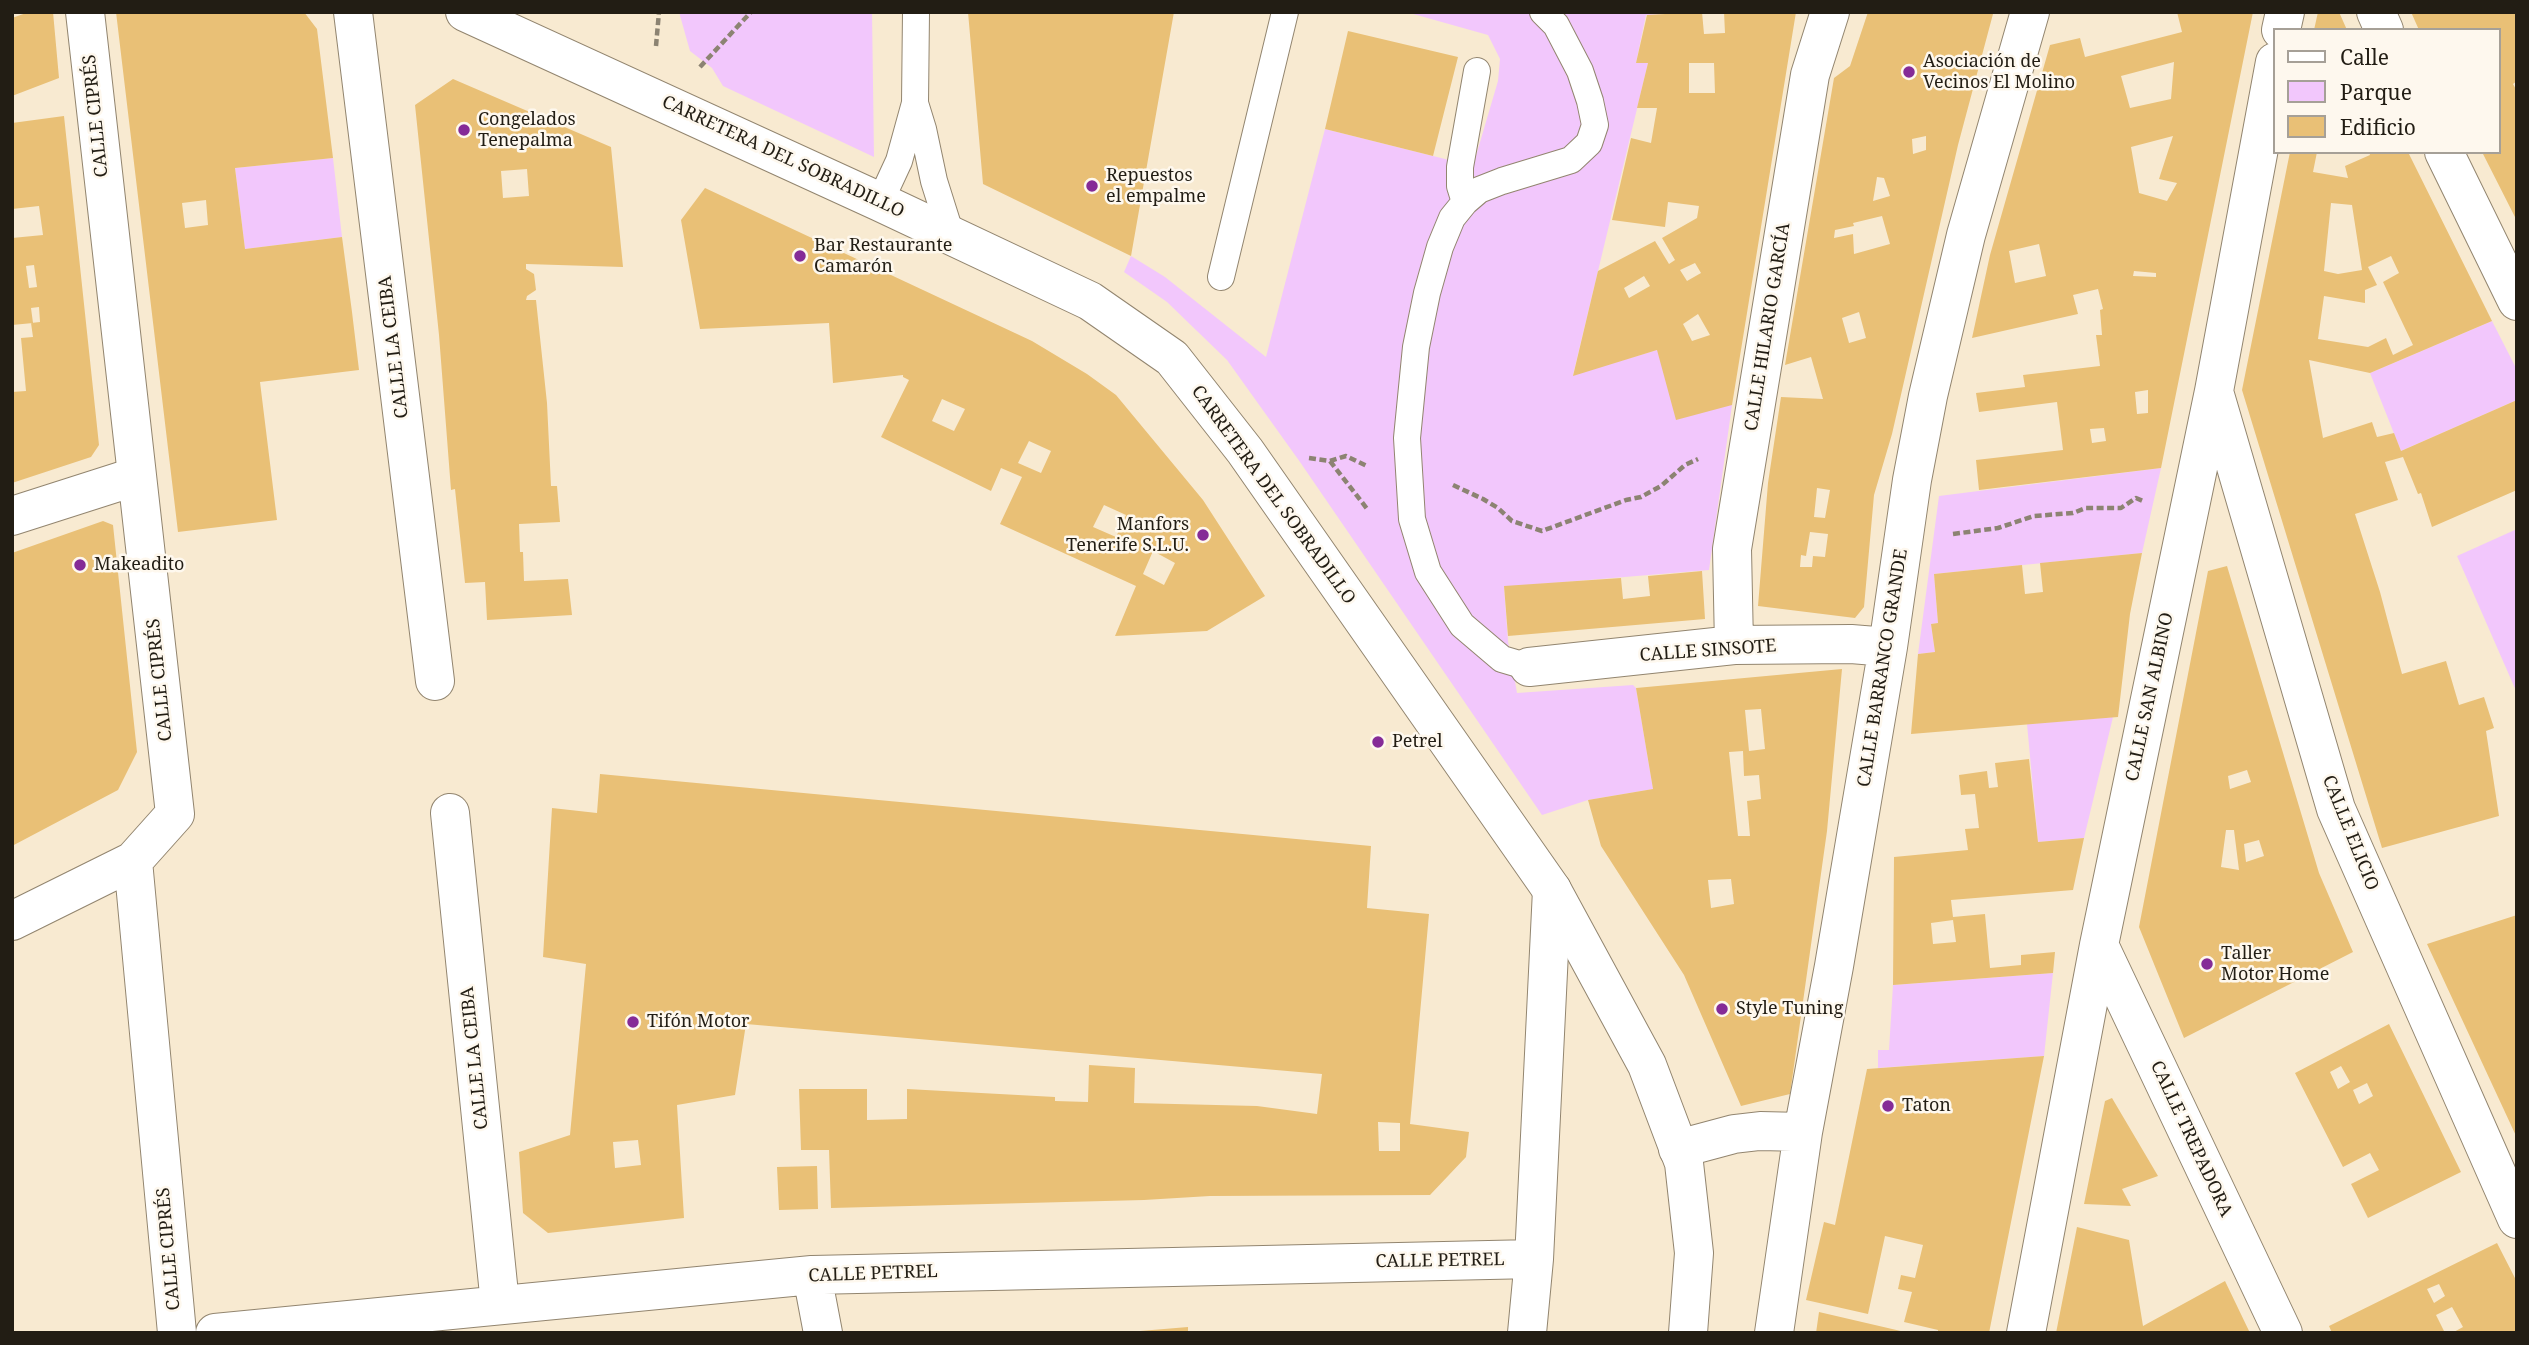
<!DOCTYPE html>
<html>
<head>
<meta charset="utf-8">
<style>
	body { margin:0 }
	#map { position:relative; width:2529px; height:1345px; overflow:hidden; background:#f8ead1; font-family:"Noto Serif",serif }
	canvas { display:block }
	.frame { position:absolute; inset:0; border:14px solid #221d14; pointer-events:none }
	.legend { position:absolute; left:2273px; top:28px; width:228px; height:126px; box-sizing:border-box; background:#fef8ee; border:2px solid #a6a097; margin:0; padding:9px 12px; list-style:none; font-size:21px; color:#221d14 }
	.legend li { display:flex; align-items:center; gap:14px; height:35px }
	.legend b { width:35px; border:2px solid #a6a097 }
</style>
</head>
<body>
<div id="map">
<canvas width="2529" height="1345"></canvas>
<div class="frame"></div>
<ul class="legend">
<li><b style="height:9px;background:#fff"></b>Calle</li>
<li><b style="height:19px;background:#f2c7fc"></b>Parque</li>
<li><b style="height:19px;background:#e9c076"></b>Edificio</li>
</ul>
</div>
<script>
const ctx = document.querySelector('canvas').getContext('2d');
ctx.lineJoin = 'round';
function fillPath(path, color) { ctx.fillStyle = color; ctx.fill(path, 'evenodd'); }
const poly = rows => new Path2D(rows.map(r => 'M' + r).join(''));
function trace(path, color, width, dash) { ctx.strokeStyle = color; ctx.lineWidth = width; ctx.lineCap = dash ? 'butt' : 'round'; ctx.setLineDash(dash || []); ctx.stroke(path); }
function label(font, color, halo, rows, align = 'center') {
  ctx.font = font + ' "Noto Serif",serif'; ctx.lineWidth = 5; ctx.setLineDash([]); ctx.textBaseline = 'middle'; ctx.strokeStyle = halo; ctx.fillStyle = color; for (const [text, x, y, turn = 0] of rows) {
    ctx.save(); ctx.translate(x, y); ctx.rotate((+turn || 0) * Math.PI / 180); ctx.textAlign = isNaN(turn) ? turn : align; if (halo) ctx.strokeText(text, 0, 0); ctx.fillText(text, 0, 0); ctx.restore();
  }
}
const green = poly([
	[679,12,872,12,874,157,723,86,712,68,690,51],
	[1406,12,1700,12,1646,15,1636,63,1648,63,1573,375,1657,350,1732,405,1709,570,1504,587,1508,641,1517,693,1633,685,1636,688,1653,789,1588,800,1542,815,1300,462,1227,360,1167,302,1124,272,1131,256,1165,277,1266,357,1325,129,1473,166,1498,81,1500,59,1488,35],
	[333,158,342,237,245,249,235,168],
	[2492,321,2517,370,2517,400,2401,451,2370,373],
	[2161,468,2142,553,1934,574,1938,623,1931,624,1935,652,1918,654,1939,496],
	[2517,529,2517,693,2457,556],
	[2113,717,2084,838,2038,842,2027,724],
	[2053,973,2044,1056,1878,1068,1878,1050,1889,1050,1893,985]
]);
const building = poly([
	[29,12,53,12,59,78,12,96,12,18],
	[116,12,304,12,317,29,333,158,235,168,245,249,342,237,352,312,359,370,260,382,277,520,178,532],
	[206,200,208,225,185,228,182,203],
	[968,12,1174,12,1131,256,983,184],
	[1702,12,1704,34,1725,33,1724,12,1796,12,1732,405,1676,420,1657,350,1573,376,1598,271,1655,241,1669,264,1675,260,1662,238,1697,218,1699,206,1668,202,1665,227,1612,220,1631,138,1651,143,1657,108,1637,108,1648,63,1636,63,1647,15],
	[1689,63,1714,63,1715,93,1689,93],
	[1695,263,1701,273,1687,281,1680,270],
	[1644,276,1650,286,1629,298,1624,288],
	[1698,314,1710,335,1692,341,1683,324],
	[1868,12,1993,14,1958,145,1892,434,1874,495,1864,607,1855,618,1758,606,1768,483,1781,397,1823,399,1811,357,1785,365,1834,78,1850,66],
	[1926,136,1926,150,1913,154,1912,139],
	[1877,177,1884,178,1890,196,1873,201],
	[1882,216,1890,244,1854,254,1853,234,1834,238,1835,230,1854,226,1853,223],
	[1859,312,1866,338,1849,343,1842,318],
	[1817,488,1830,490,1825,518,1814,517],
	[1810,532,1828,534,1825,557,1813,556,1812,567,1800,567,1801,555,1806,556],
	[2177,12,2253,12,2161,468,1979,490,1976,460,2063,450,2057,402,1979,412,1976,393,2025,387,2023,375,2100,366,2096,335,2102,335,2100,310,2103,309,2098,289,2073,295,2078,314,1972,338,1990,255,2050,45,2080,38,2085,57,2182,32],
	[2174,62,2171,99,2130,108,2121,76],
	[2173,136,2159,179,2177,183,2167,201,2139,193,2131,147],
	[2039,244,2046,276,2015,283,2009,251],
	[2134,271,2156,273,2156,277,2133,276],
	[2148,390,2148,413,2137,414,2135,392],
	[2104,428,2106,441,2092,443,2090,429],
	[2318,12,2339,12,2347,30,2314,30],
	[2411,12,2517,12,2517,81,2513,84,2517,91,2517,221,2482,152,2499,152,2499,30,2419,30],
	[1348,31,1458,57,1433,156,1325,129],
	[453,79,611,147,623,267,526,264,526,269,534,274,536,290,527,296,526,300,536,300,547,403,551,486,557,486,560,522,519,524,520,552,523,552,524,581,568,579,572,615,487,620,485,582,465,583,455,489,451,490,439,335,415,105],
	[527,169,529,196,503,198,501,171],
	[64,116,99,445,91,457,12,483,12,392,26,391,21,338,33,337,31,323,40,322,39,307,31,308,33,323,12,325,12,238,43,235,39,206,12,209,12,123],
	[34,265,37,287,29,288,26,266],
	[2290,152,2317,152,2313,172,2348,178,2345,166,2370,155,2369,152,2408,152,2492,321,2370,373,2309,360,2323,438,2372,422,2377,437,2394,433,2401,451,2517,400,2517,490,2432,527,2421,493,2418,494,2403,457,2385,462,2398,500,2355,514,2380,592,2402,674,2446,661,2459,705,2484,697,2494,728,2486,731,2499,816,2382,848,2242,390],
	[2331,203,2352,205,2362,270,2338,274,2324,271],
	[2391,256,2399,273,2383,282,2413,345,2393,355,2386,338,2368,347,2318,339,2324,296,2365,303,2365,290,2377,285,2368,267],
	[705,188,1032,341,1087,374,1116,395,1203,500,1265,596,1207,631,1115,636,1136,586,1000,524,1022,477,1001,468,991,491,881,437,909,380,903,377,903,375,833,383,829,323,700,329,681,220],
	[942,399,965,409,954,431,932,421],
	[1029,441,1051,451,1041,473,1018,463],
	[1104,505,1126,515,1116,537,1093,527],
	[1153,551,1175,563,1164,585,1143,574],
	[103,521,113,525,137,752,118,790,12,846,12,553],
	[2142,553,2130,614,2118,717,1911,734,1918,654,1935,652,1931,624,1938,623,1934,574,2022,565,2025,594,2043,592,2040,563],
	[2227,566,2319,873,2353,952,2184,1038,2139,927,2208,571],
	[2247,770,2251,782,2230,789,2228,776],
	[2226,830,2234,830,2239,870,2221,867],
	[2259,840,2264,856,2246,862,2244,844],
	[1702,571,1705,619,1508,636,1504,586,1621,578,1623,599,1650,596,1648,576],
	[1842,669,1827,831,1790,1094,1741,1106,1684,975,1601,846,1588,800,1653,789,1636,688],
	[1761,709,1765,749,1749,751,1745,710],
	[1743,751,1744,776,1759,775,1761,799,1747,801,1750,836,1738,836,1729,752],
	[1731,879,1734,904,1711,908,1708,880],
	[2029,759,2038,842,2084,838,2073,890,1951,900,1953,917,1985,914,1990,968,2021,965,2021,955,2055,952,2053,973,1893,985,1894,857,1968,850,1965,829,1979,828,1975,794,1961,795,1959,775,1987,771,1989,788,1998,787,1995,763],
	[1953,920,1956,942,1933,944,1931,923],
	[600,774,1371,846,1367,908,1429,914,1410,1124,1469,1132,1466,1157,1430,1195,1210,1196,1144,1200,831,1208,829,1150,801,1150,799,1089,867,1089,867,1120,907,1119,907,1089,1055,1097,1055,1101,1088,1102,1089,1065,1135,1068,1134,1103,1257,1106,1317,1114,1322,1074,746,1024,735,1095,677,1105,684,1218,548,1233,523,1213,519,1152,570,1135,586,964,543,957,552,808,597,813],
	[1378,1122,1400,1123,1400,1151,1379,1151],
	[638,1140,641,1165,615,1168,613,1142],
	[2517,915,2517,1138,2427,944],
	[2389,1024,2461,1172,2368,1218,2351,1184,2379,1170,2370,1153,2343,1167,2295,1073],
	[2341,1066,2350,1082,2338,1089,2330,1072],
	[2367,1083,2373,1096,2359,1104,2353,1090],
	[2044,1056,1989,1333,1938,1333,1938,1330,1904,1322,1912,1292,1898,1289,1901,1275,1915,1278,1923,1245,1885,1236,1868,1314,1806,1300,1824,1222,1835,1225,1867,1069],
	[2112,1098,2158,1176,2122,1189,2131,1206,2084,1204,2105,1101],
	[817,1166,818,1209,779,1210,777,1167],
	[2077,1227,2129,1240,2143,1326,2225,1281,2250,1333,2056,1333],
	[2497,1243,2517,1282,2517,1333,2452,1333,2463,1327,2452,1307,2436,1315,2445,1333,2332,1333,2329,1326],
	[2439,1284,2445,1296,2434,1303,2427,1289],
	[1819,1312,1905,1332,1905,1333,1816,1333],
	[1188,1327,1188,1333,1140,1333,1140,1331]
]);
const path = poly([
	[656,46,659,12],
	[700,67,751,12],
	[1309,458,1330,461,1346,456,1367,466],
	[1330,461,1368,510],
	[1453,485,1483,499,1498,508,1512,521,1542,531,1626,500,1641,497,1661,486,1685,465,1698,459],
	[1953,534,1998,528,2034,516,2073,513,2086,508,2121,508,2136,498,2143,501]
]);
const service = poly([
	[915,103,923,129,934,181,951,235],
	[880,202,899,161,915,103,916,12],
	[1465,202,1460,186,1460,167,1477,71],
	[1221,277,1285,12],
	[1529,667,1502,659,1462,625,1428,572,1412,519,1407,438,1416,347,1427,293,1440,247,1452,218,1465,202,1479,190,1502,181,1571,160,1589,143,1595,125,1590,101,1580,71,1556,25,1543,12]
]);
const minor = poly([
	[353,12,435,681],
	[2376,12,2384,30],
	[2281,30,2285,12],
	[2444,152,2517,301],
	[2215,395,2336,809,2517,1219],
	[12,516,137,476],
	[1734,645,1732,549,1810,75,1830,12],
	[1529,667,1734,645,1851,644,1888,647],
	[450,813,500,1304],
	[133,861,177,1333],
	[12,921,133,861,175,814,85,12],
	[2099,945,2283,1333],
	[1678,1149,1734,1134,1760,1131,1803,1132],
	[812,1275,823,1333],
	[215,1333,812,1275,1534,1259],
	[1527,1333,1534,1259,1552,890],
	[1774,1333,1803,1132,1834,966,1888,647,1912,480,1928,396,1966,235,2030,12],
	[2026,1333,2099,945,2214,391,2275,62]
]);
const secondary = poly([
	[465,12,880,202,1090,301,1172,358,1245,451,1552,890,1647,1065,1684,1163,1694,1253,1688,1333]
]);
const markers = [
	[1909,72,7,"#852b97"],
	[464,130,7,"#852b97"],
	[1092,186,7,"#852b97"],
	[800,256,7,"#852b97"],
	[1203,535,7,"#852b97"],
	[80,565,7,"#852b97"],
	[1378,742,7,"#852b97"],
	[2207,964,7,"#852b97"],
	[1722,1009,7,"#852b97"],
	[633,1022,7,"#852b97"],
	[1888,1106,7,"#852b97"]
];
const poiNames = [
	["Asociación de",1923,62],
	["Vecinos El Molino",1923,83],
	["Congelados",478,120],
	["Tenepalma",478,141],
	["Repuestos",1106,176],
	["el empalme",1106,197],
	["Bar Restaurante",814,246],
	["Camarón",814,267],
	["Manfors",1189,525,"right"],
	["Tenerife S.L.U.",1189,546,"right"],
	["Makeadito",94,565],
	["Petrel",1392,742],
	["Taller",2221,954],
	["Motor Home",2221,975],
	["Style Tuning",1736,1009],
	["Tifón Motor",647,1022],
	["Taton",1902,1106]
];
const streetNames = [
	["CALLE CIPRÉS",96,116,-96],
	["CARRETERA DEL SOBRADILLO",783,157,25],
	["CALLE HILARIO GARCÍA",1768,327,-81],
	["CALLE LA CEIBA",394,347,-97],
	["CARRETERA DEL SOBRADILLO",1273,495,54],
	["CALLE SINSOTE",1708,651,-4],
	["CALLE BARRANCO GRANDE",1883,668,-81],
	["CALLE CIPRÉS",160,680,-96],
	["CALLE SAN ALBINO",2150,697,-78],
	["CALLE ELICIO",2350,833,68],
	["CALLE LA CEIBA",475,1058,-96],
	["CALLE TREPADORA",2191,1139,65],
	["CALLE CIPRÉS",169,1249,-95],
	["CALLE PETREL",1440,1261,-1],
	["CALLE PETREL",873,1274,-2]
];
fillPath(green, '#f2c7fc');
fillPath(building, '#e9c076');
trace(service, '#92856f', 28);
trace(minor, '#92856f', 40);
trace(secondary, '#92856f', 40);
trace(path, '#8c8372', 4.5, [7, 3.5]);
trace(service, '#fff', 26);
trace(minor, '#fff', 38);
trace(secondary, '#fff', 38);
for (const [x, y, r, color] of markers) { const dot = new Path2D(); dot.arc(x, y, r, 0, 2 * Math.PI); ctx.fillStyle = color; ctx.fill(dot); trace(dot, '#fef8ee', 2.5); }
label('18px', '#221d14', '#fef8ee', poiNames, 'left');
label('18px', '#221d14', '#fef8ee', streetNames);
</script>
</body>
</html>
